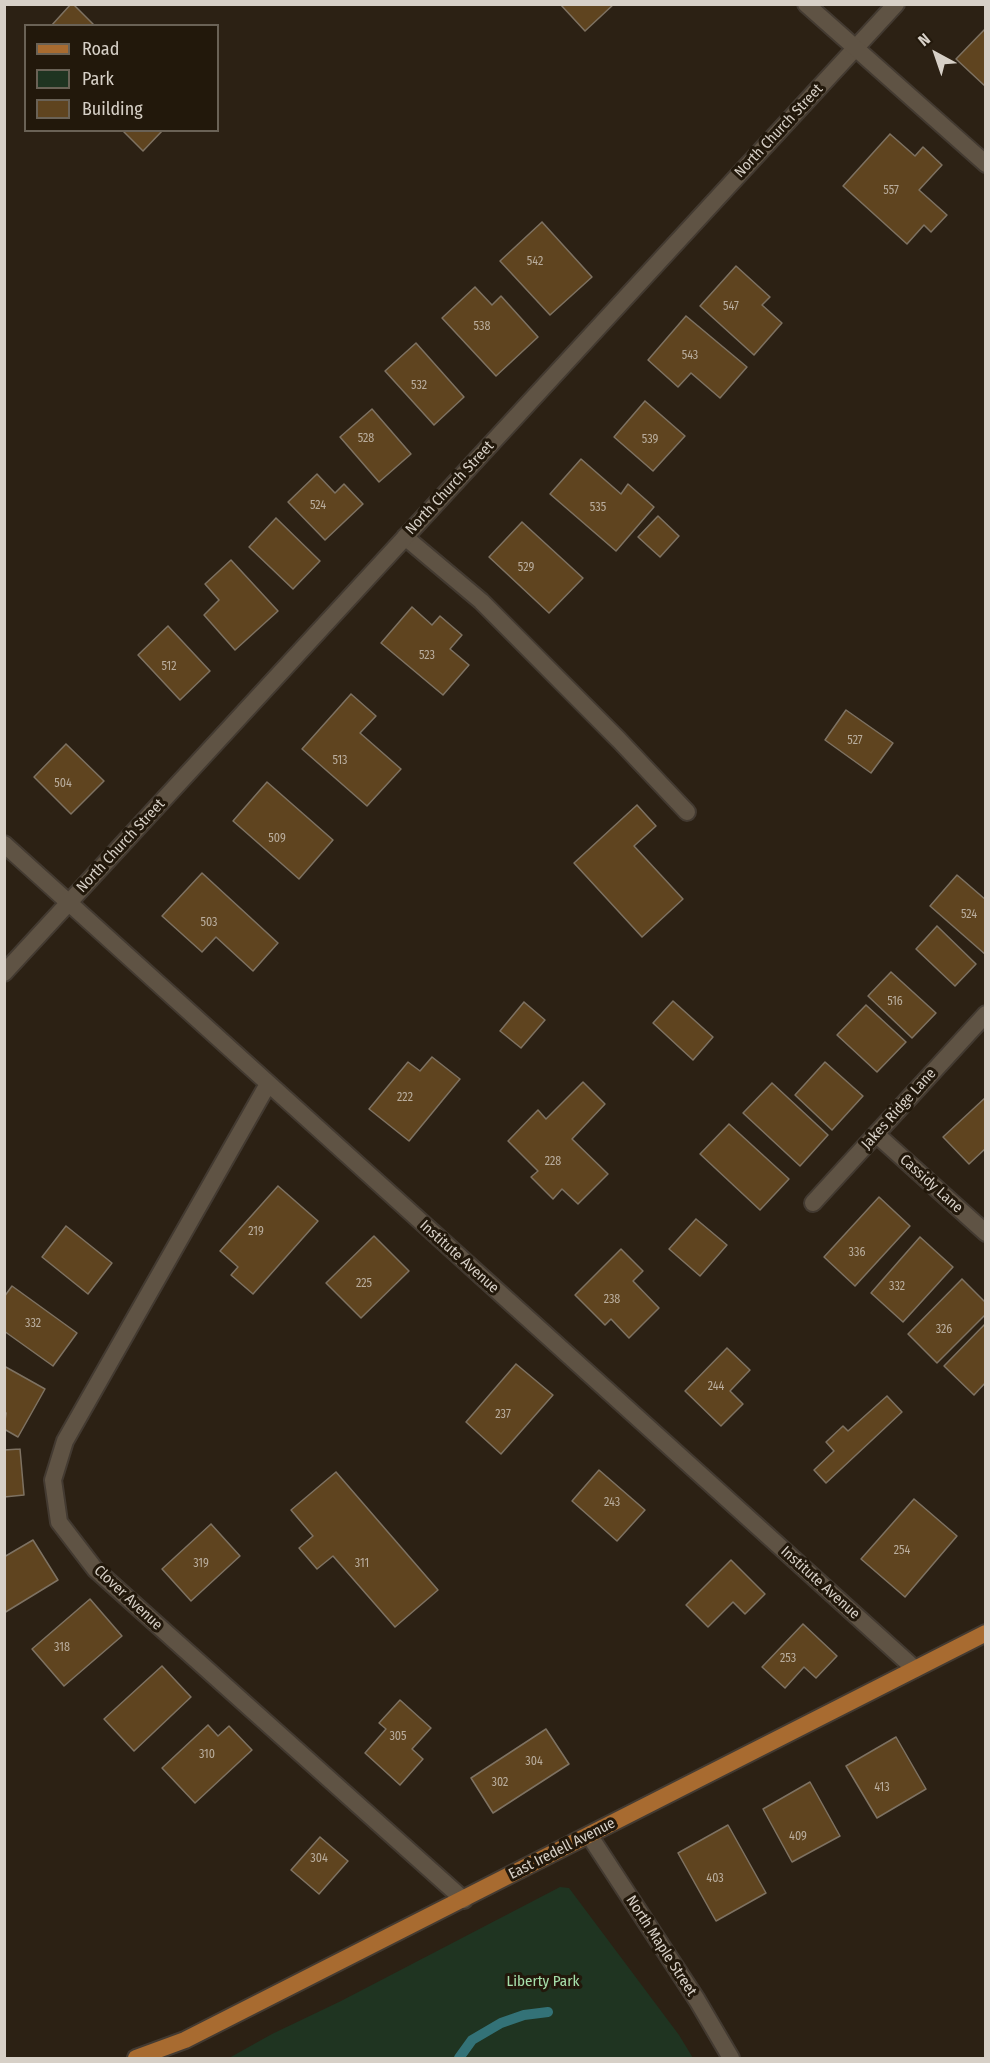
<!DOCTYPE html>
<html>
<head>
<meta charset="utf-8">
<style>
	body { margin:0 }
	#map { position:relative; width:990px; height:2063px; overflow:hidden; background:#2c2114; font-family:"Fira Sans Condensed",sans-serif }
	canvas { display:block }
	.frame { position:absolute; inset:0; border:6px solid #d7d0c7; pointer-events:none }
	.legend { position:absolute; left:24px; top:24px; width:195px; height:108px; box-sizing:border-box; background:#22180b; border:2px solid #6a6256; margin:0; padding:8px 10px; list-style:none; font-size:18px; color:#d7d0c7 }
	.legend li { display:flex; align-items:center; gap:12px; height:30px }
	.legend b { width:30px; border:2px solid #6a6256 }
	.north { position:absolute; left:906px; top:24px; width:60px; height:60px; -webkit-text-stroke:4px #22180b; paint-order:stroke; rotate:320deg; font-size:16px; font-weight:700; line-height:24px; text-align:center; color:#d7d0c7 }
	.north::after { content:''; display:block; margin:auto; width:21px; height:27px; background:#d7d0c7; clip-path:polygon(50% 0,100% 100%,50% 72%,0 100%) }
</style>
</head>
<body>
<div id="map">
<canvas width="990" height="2063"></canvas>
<div class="frame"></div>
<ul class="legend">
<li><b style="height:8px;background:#a86b30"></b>Road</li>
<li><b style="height:16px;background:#1f3421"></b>Park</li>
<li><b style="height:16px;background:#5f441f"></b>Building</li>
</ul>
<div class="north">N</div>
</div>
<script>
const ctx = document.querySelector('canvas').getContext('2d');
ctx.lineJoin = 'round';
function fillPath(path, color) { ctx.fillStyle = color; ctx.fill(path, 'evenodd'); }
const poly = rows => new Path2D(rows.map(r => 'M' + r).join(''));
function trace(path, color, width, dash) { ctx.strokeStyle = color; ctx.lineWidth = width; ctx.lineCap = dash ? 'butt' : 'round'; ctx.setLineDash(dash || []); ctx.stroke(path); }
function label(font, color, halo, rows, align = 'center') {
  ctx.font = font + ' "Fira Sans Condensed",sans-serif'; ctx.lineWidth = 6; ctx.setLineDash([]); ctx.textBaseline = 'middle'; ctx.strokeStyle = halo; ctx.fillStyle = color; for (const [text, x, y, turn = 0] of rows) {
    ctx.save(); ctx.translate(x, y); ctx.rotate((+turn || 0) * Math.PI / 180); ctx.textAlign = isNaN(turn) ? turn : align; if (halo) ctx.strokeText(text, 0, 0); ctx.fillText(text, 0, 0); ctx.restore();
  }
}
const green = poly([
	[560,1887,569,1888,679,2035,693,2058,229,2058,272,2034,341,2001]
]);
const stream = poly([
	[459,2058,472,2040,501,2023,524,2015,548,2012]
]);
const building = poly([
	[71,4,73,4,95,26,51,26,71,4],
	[560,4,614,4,585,31,560,4],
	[986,28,986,87,956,59,986,28],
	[122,130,163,130,143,151,122,130],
	[890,134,915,156,923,147,942,165,919,190,947,215,931,232,924,225,907,244,843,186,890,134],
	[542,222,592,277,550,315,500,261,542,222],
	[736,266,770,297,762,305,782,323,754,355,700,306,736,266],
	[475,287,492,305,501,296,538,337,496,376,442,318,475,287],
	[686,316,747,367,720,398,691,373,678,387,648,360,686,316],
	[416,343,464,397,434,425,385,371,416,343],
	[645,401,685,436,653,471,614,437,645,401],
	[372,409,411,454,379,482,340,437,372,409],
	[581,459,621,494,628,484,654,507,616,551,550,494,581,459],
	[317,474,335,493,344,484,363,504,325,540,288,502,317,474],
	[658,516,679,536,660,557,638,537,658,516],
	[276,518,320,561,293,589,249,547,276,518],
	[522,522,583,578,549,613,489,557,522,522],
	[231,560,278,611,235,650,204,615,219,600,205,584,231,560],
	[412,607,432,625,440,616,462,635,450,649,469,665,443,695,381,643,412,607],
	[168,626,210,671,180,700,138,655,168,626],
	[351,694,376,716,360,733,401,769,367,806,302,749,351,694],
	[846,710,893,743,871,773,825,740,846,710],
	[66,744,104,781,71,814,34,777,66,744],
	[267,782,333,840,299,879,233,821,267,782],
	[637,805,656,826,634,846,683,899,642,937,574,863,637,805],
	[202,873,278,943,253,971,216,937,202,952,162,916,202,873],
	[957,875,986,900,986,955,930,906,957,875],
	[937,926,976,964,955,986,916,949,937,926],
	[891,972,936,1013,912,1038,868,996,891,972],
	[673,1001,713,1037,693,1060,653,1023,673,1001],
	[524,1002,545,1020,521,1048,500,1031,524,1002],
	[866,1005,906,1042,877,1072,837,1035,866,1005],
	[432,1057,460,1079,409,1141,369,1109,408,1062,420,1071,432,1057],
	[825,1062,863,1096,832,1130,795,1095,825,1062],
	[583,1082,605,1104,572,1139,608,1174,578,1204,562,1189,553,1199,531,1177,538,1171,508,1141,538,1110,546,1119,583,1082],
	[772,1083,828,1135,800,1166,743,1113,772,1083],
	[986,1097,986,1148,969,1164,943,1137,986,1097],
	[729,1124,789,1179,760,1210,700,1154,729,1124],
	[278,1186,318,1221,253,1294,231,1275,238,1267,220,1251,278,1186],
	[879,1197,910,1226,855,1286,824,1257,879,1197],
	[696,1219,727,1245,700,1276,669,1249,696,1219],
	[66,1226,112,1263,88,1294,42,1257,66,1226],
	[374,1236,409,1271,361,1318,326,1283,374,1236],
	[920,1237,953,1267,903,1322,871,1293,920,1237],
	[621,1249,643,1271,633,1281,659,1308,629,1338,611,1319,605,1325,575,1295,621,1249],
	[962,1279,986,1303,986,1314,937,1363,908,1334,962,1279],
	[12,1286,77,1333,53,1366,4,1331,4,1297,12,1286],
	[986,1323,986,1382,974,1395,944,1366,986,1323],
	[727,1348,750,1370,730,1391,743,1404,721,1426,685,1391,727,1348],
	[516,1364,553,1395,501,1454,466,1422,516,1364],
	[4,1366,45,1389,18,1437,4,1429,6,1413,4,1412,4,1366],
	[887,1396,902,1412,826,1483,814,1470,834,1451,826,1442,843,1426,848,1431,887,1396],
	[20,1449,24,1495,4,1497,4,1450,20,1449],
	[599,1470,645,1510,617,1541,572,1501,599,1470],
	[336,1472,438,1590,395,1627,333,1556,317,1569,299,1548,313,1536,291,1510,336,1472],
	[914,1499,957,1536,905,1597,861,1559,914,1499],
	[211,1524,240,1556,191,1601,162,1569,211,1524],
	[33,1540,58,1580,4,1613,4,1557,33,1540],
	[731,1560,765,1594,745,1614,733,1602,708,1627,686,1605,731,1560],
	[90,1599,122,1636,64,1686,32,1649,90,1599],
	[803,1624,837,1656,816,1678,804,1667,785,1688,762,1667,803,1624],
	[162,1666,191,1697,134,1751,104,1719,162,1666],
	[400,1700,431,1728,412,1749,423,1759,400,1785,365,1753,386,1729,379,1723,400,1700],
	[208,1725,218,1736,229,1726,252,1750,195,1803,162,1768,208,1725],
	[546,1729,569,1764,493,1813,471,1778,546,1729],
	[896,1737,926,1789,877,1818,846,1766,896,1737],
	[810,1782,840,1836,792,1862,763,1809,810,1782],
	[728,1825,766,1893,716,1921,678,1853,728,1825],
	[320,1837,348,1861,319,1894,291,1870,320,1837]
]);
const service = poly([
	[405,537,481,601,619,740,687,812]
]);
const minor = poly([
	[4,844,915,1669],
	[4,973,896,4],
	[268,1084,65,1441,53,1480,59,1522,95,1569,464,1900],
	[876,1134,986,1233],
	[813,1203,986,1014],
	[589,1835,697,2000,731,2058]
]);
const tertiary = poly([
	[806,4,986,164]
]);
const primary = poly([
	[136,2058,185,2040,986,1633]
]);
const numberNames = [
	["557",891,191],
	["542",535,262],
	["547",731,307],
	["538",482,327],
	["543",690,356],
	["532",419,386],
	["528",366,439],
	["539",650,440],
	["524",318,506],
	["535",598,508],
	["529",526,568],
	["523",427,656],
	["512",169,667],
	["527",855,741],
	["513",340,761],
	["504",63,784],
	["509",277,839],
	["524",969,915],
	["503",209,923],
	["516",895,1002],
	["222",405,1098],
	["228",553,1162],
	["219",256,1232],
	["336",857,1253],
	["225",364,1284],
	["332",897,1287],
	["238",612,1300],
	["332",33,1324],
	["326",944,1330],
	["244",716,1387],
	["237",503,1415],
	["243",612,1503],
	["254",902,1551],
	["319",201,1564],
	["311",362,1564],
	["318",62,1648],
	["253",788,1659],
	["305",398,1737],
	["310",207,1755],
	["304",534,1762],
	["302",500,1783],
	["413",882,1788],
	["409",798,1837],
	["304",319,1859],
	["403",715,1879]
];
const streetNames = [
	["North Church Street",779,131,-47],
	["North Church Street",450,488,-47],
	["North Church Street",121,846,-47],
	["Jakes Ridge Lane",899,1109,-48],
	["Cassidy Lane",931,1184,42],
	["Institute Avenue",459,1257,42],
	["Institute Avenue",820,1583,42],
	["Clover Avenue",128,1598,43],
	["East Iredell Avenue",562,1849,-27],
	["North Maple Street",661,1946,57]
];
const parkNames = [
	["Liberty Park",543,1982]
];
fillPath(green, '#1f3421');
trace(stream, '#337277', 10);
fillPath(building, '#5f441f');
trace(building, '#7e7262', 1.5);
trace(service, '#433a31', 20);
trace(minor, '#433a31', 20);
trace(tertiary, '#433a31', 20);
trace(primary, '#433a31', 20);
trace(service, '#5f5344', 16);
trace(minor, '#5f5344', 16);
trace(tertiary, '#5f5344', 16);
trace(primary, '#a86b30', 16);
label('12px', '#b9ad9d', null, numberNames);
label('15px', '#d7d0c7', '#22180b', streetNames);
label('15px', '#a6e0ab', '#22180b', parkNames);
</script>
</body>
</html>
